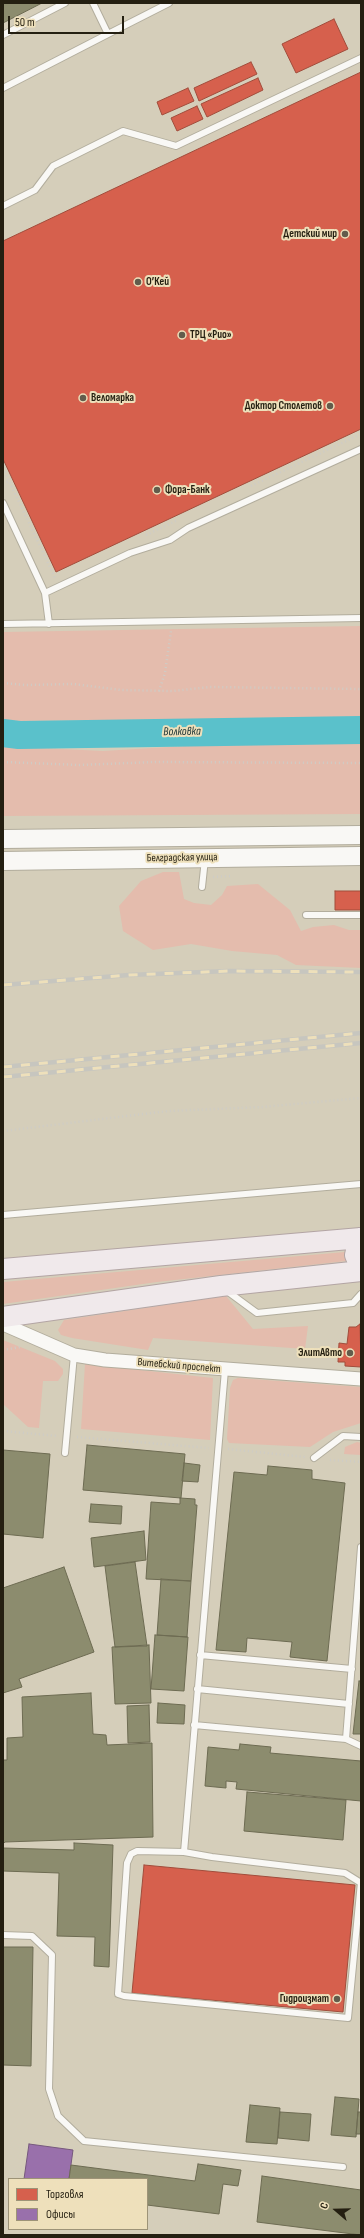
<!DOCTYPE html>
<html>
<head>
<meta charset="utf-8">
<style>
	body { margin:0 }
	#map { position:relative; width:364px; height:2238px; overflow:hidden; background:#d5ceba; font-family:"Sofia Sans Condensed",sans-serif }
	canvas { display:block }
	.frame { position:absolute; inset:0; border:4px solid #241f11; pointer-events:none }
	.legend { position:absolute; left:8px; top:2178px; width:140px; height:52px; box-sizing:border-box; background:#eee0bb; border:1px solid #9d9377; margin:0; padding:5px 7px; list-style:none; font-size:12px; color:#241f11 }
	.legend li { display:flex; align-items:center; gap:8px; height:20px }
	.legend b { width:20px; border:1px solid #9d9377 }
	.north { position:absolute; left:316px; top:2190px; width:40px; height:40px; -webkit-text-stroke:3px #eee0bb; paint-order:stroke; rotate:290deg; font-size:11px; font-weight:700; line-height:16px; text-align:center; color:#241f11 }
	.north::after { content:''; display:block; margin:auto; width:14px; height:18px; background:#241f11; clip-path:polygon(50% 0,100% 100%,50% 72%,0 100%) }
	.scale { position:absolute; left:8px; top:16px; width:116px; height:18px; box-sizing:border-box; border:2px solid #241f11; border-top:0; padding-left:5px; font-size:12px; line-height:14px; white-space:nowrap; color:#241f11; -webkit-text-stroke:3px #eee0bb; paint-order:stroke }
</style>
</head>
<body>
<div id="map">
<canvas width="364" height="2238"></canvas>
<div class="frame"></div>
<ul class="legend">
<li><b style="height:11px;background:#d6604d"></b>Торговля</li>
<li><b style="height:11px;background:#9970ab"></b>Офисы</li>
</ul>
<div class="north">С</div>
<div class="scale">50 m</div>
</div>
<script>
const ctx = document.querySelector('canvas').getContext('2d');
ctx.lineJoin = 'round';
function fillPath(path, color) { ctx.fillStyle = color; ctx.fill(path, 'evenodd'); }
const poly = rows => new Path2D(rows.map(r => 'M' + r).join(''));
function trace(path, color, width, dash) { ctx.strokeStyle = color; ctx.lineWidth = width; ctx.lineCap = dash ? 'butt' : 'round'; ctx.setLineDash(dash || []); ctx.stroke(path); }
function label(font, color, halo, rows, align = 'center') {
  ctx.font = font + ' "Sofia Sans Condensed",sans-serif'; ctx.lineWidth = 4; ctx.setLineDash([]); ctx.textBaseline = 'middle'; ctx.strokeStyle = halo; ctx.fillStyle = color; for (const [text, x, y, turn = 0] of rows) {
    ctx.save(); ctx.translate(x, y); ctx.rotate((+turn || 0) * Math.PI / 180); ctx.textAlign = isNaN(turn) ? turn : align; if (halo) ctx.strokeText(text, 0, 0); ctx.fillText(text, 0, 0); ctx.restore();
  }
}
const green = poly([
	[361,626,361,718,3,721,3,632],
	[361,742,361,814,3,816,3,746,103,751,202,745],
	[163,872,179,872,184,899,194,903,211,905,222,895,227,886,258,884,290,910,301,931,313,927,334,925,349,930,361,930,361,968,296,965,277,955,232,951,191,944,153,950,123,931,119,906,141,881],
	[345,1252,344,1256,346,1261,157,1282,3,1304,3,1282],
	[226,1296,253,1329,308,1326,305,1349,153,1338,148,1350,72,1338,61,1335,58,1330,64,1320],
	[3,1340,55,1361,63,1369,63,1374,58,1381,43,1381,39,1428,28,1427,3,1404],
	[85,1364,213,1378,210,1440,81,1429],
	[238,1378,361,1387,361,1423,333,1432,310,1447,229,1443,227,1439,230,1388,233,1380],
	[357,1442,361,1443,361,1455,344,1454,345,1447]
]);
const shops = poly([
	[334,19,348,49,296,73,282,44,334,19],
	[251,62,257,74,199,101,194,88,251,62],
	[361,72,361,429,56,572,3,459,3,241,361,72],
	[258,78,263,90,207,117,201,104,258,78],
	[188,88,194,101,162,115,157,102,188,88],
	[197,106,203,119,177,131,171,118,197,106],
	[335,891,361,891,361,910,335,910,335,891],
	[360,1324,361,1367,345,1366,345,1362,338,1362,339,1343,347,1344,349,1327,356,1327,360,1324],
	[144,1865,355,1885,343,2012,132,1993,144,1865]
]);
const offices = poly([
	[29,2144,73,2150,69,2179,24,2179,29,2144]
]);
const industry = poly([
	[3,3,42,3,3,23,3,3],
	[87,1445,185,1454,181,1498,83,1490,87,1445],
	[3,1450,50,1454,43,1538,3,1534,3,1450],
	[184,1463,200,1465,198,1482,182,1481,184,1463],
	[268,1466,312,1470,312,1479,345,1483,327,1661,290,1657,292,1642,247,1638,246,1652,216,1650,234,1472,267,1475,268,1466],
	[180,1498,195,1499,195,1505,197,1505,191,1581,146,1579,151,1502,180,1504,180,1498],
	[91,1504,122,1506,121,1524,89,1522,91,1504],
	[144,1531,146,1560,94,1567,91,1538,144,1531],
	[135,1562,147,1646,115,1647,105,1566,135,1562],
	[64,1567,94,1652,19,1679,22,1687,3,1693,3,1588,64,1567],
	[161,1579,191,1581,187,1637,157,1635,161,1579],
	[155,1635,188,1637,184,1691,151,1689,155,1635],
	[149,1645,151,1703,115,1704,112,1647,149,1645],
	[359,1681,361,1681,361,1734,353,1734,359,1681],
	[91,1693,93,1734,106,1735,107,1745,152,1743,153,1837,5,1842,3,1844,3,1760,7,1760,7,1738,23,1737,22,1697,91,1693],
	[158,1703,185,1705,184,1724,157,1723,158,1703],
	[149,1705,150,1742,128,1743,127,1706,149,1705],
	[240,1744,271,1747,270,1753,361,1761,361,1801,236,1789,237,1782,226,1781,226,1788,205,1786,208,1747,239,1750,240,1744],
	[247,1792,346,1800,343,1840,244,1831,247,1792],
	[74,1843,113,1845,109,1967,94,1966,95,1937,57,1936,59,1873,3,1871,3,1848,74,1850,74,1843],
	[3,1947,33,1947,31,2066,3,2065,3,1947],
	[335,2097,359,2099,356,2137,331,2135,335,2097],
	[250,2105,280,2108,277,2144,246,2142,250,2105],
	[280,2112,311,2114,309,2141,278,2138,280,2112],
	[358,2112,361,2112,361,2134,356,2134,358,2112],
	[198,2164,241,2170,238,2186,223,2184,219,2214,147,2205,147,2179,69,2179,71,2165,195,2181,198,2164],
	[262,2176,361,2190,361,2235,257,2222,262,2176]
]);
const river = poly([
	[3,733,19,735,361,730]
]);
const path = poly([
	[3,468,55,578],
	[3,484,9,481],
	[251,486,361,434],
	[146,535,178,520],
	[3,683,25,685,73,684,121,690,173,691,210,687,361,689],
	[159,691,165,673,171,631],
	[3,762,79,765,154,762,361,763],
	[213,877,232,876],
	[3,1131,168,1111,262,1107,361,1098],
	[3,1350,20,1347],
	[3,1431,58,1436],
	[77,1437,209,1448],
	[228,1449,305,1457],
	[330,1460,361,1462]
]);
const lane = poly([
	[108,34,169,3],
	[3,35,65,3],
	[3,88,108,34,93,3],
	[3,206,35,190,53,166,123,131,176,146,361,58],
	[3,503,45,593,49,624],
	[45,593,130,553,170,540,188,528,361,449],
	[3,624,361,618],
	[202,887,205,859],
	[306,915,361,915],
	[3,1215,361,1184],
	[227,1291,257,1313,353,1303,361,1294],
	[225,1370,184,1852,212,1857,345,1873,361,1883],
	[65,1453,74,1355],
	[314,1458,343,1436,361,1437],
	[200,1655,352,1669],
	[197,1689,349,1704],
	[194,1725,346,1739,361,1746],
	[346,1739,361,1547],
	[184,1852,137,1851,131,1854,127,1863,118,1994,124,1996,348,2018,361,1882],
	[3,1935,32,1936,52,1955,49,2089,58,2116,84,2141,343,2167]
]);
const street = poly([
	[3,1324,74,1355,105,1360,361,1379]
]);
const secondary = poly([
	[3,839,361,835],
	[3,861,361,856]
]);
const primary = poly([
	[359,1238,355,1255,361,1269],
	[3,1269,361,1238],
	[3,1317,221,1286,361,1271]
]);
const rail = poly([
	[3,985,129,975,229,971,361,972],
	[3,1067,361,1033],
	[3,1077,361,1043]
]);
const markers = [
	[345,234,4,"#625c4c"],
	[138,282,4,"#625c4c"],
	[182,335,4,"#625c4c"],
	[83,398,4,"#625c4c"],
	[330,406,4,"#625c4c"],
	[157,490,4,"#625c4c"],
	[350,1353,4,"#625c4c"],
	[337,1999,4,"#625c4c"]
];
const poiNames = [
	["Детский мир",337,234],
	["О’Кей",146,282,"left"],
	["ТРЦ «Рио»",190,335,"left"],
	["Веломарка",91,398,"left"],
	["Доктор Столетов",322,406],
	["Фора-Банк",165,490,"left"],
	["ЭлитАвто",342,1353],
	["Гидроизмат",329,1999]
];
const streetNames = [
	["Белградская улица",182,858,-1],
	["Витебский проспект",179,1366,5]
];
const waterNames = [
	["Волковка",182,732,-1]
];
fillPath(green, '#e4bcad');
fillPath(shops, '#d6604d');
trace(shops, '#a14c3b', 1);
fillPath(offices, '#9970ab');
trace(offices, '#76587d', 1);
fillPath(industry, '#8c8c6e');
trace(industry, '#6d6b52', 1);
trace(river, '#5ac1cb', 28);
trace(lane, '#b2ad9d', 8);
trace(street, '#b2ad9d', 15);
trace(secondary, '#b2ad9d', 20);
trace(primary, '#b3a5a4', 22);
trace(path, '#ceccc6', 2.5, [1, 3]);
trace(lane, '#f9f8f5', 6);
trace(street, '#f9f8f5', 13);
trace(secondary, '#f9f8f5', 18);
trace(primary, '#f0e9eb', 20);
trace(rail, '#c7c6bf', 4.5);
trace(rail, '#eee0bb', 3, [9]);
for (const [x, y, r, color] of markers) { const dot = new Path2D(); dot.arc(x, y, r, 0, 2 * Math.PI); ctx.fillStyle = color; ctx.fill(dot); trace(dot, '#eee0bb', 1.5); }
label('bold 11px', '#241f11', '#eee0bb', poiNames, 'right');
label('11px', '#241f11', '#eee0bb', streetNames);
label('italic 12px', '#172e32', '#eee0bb', waterNames);
</script>
</body>
</html>
